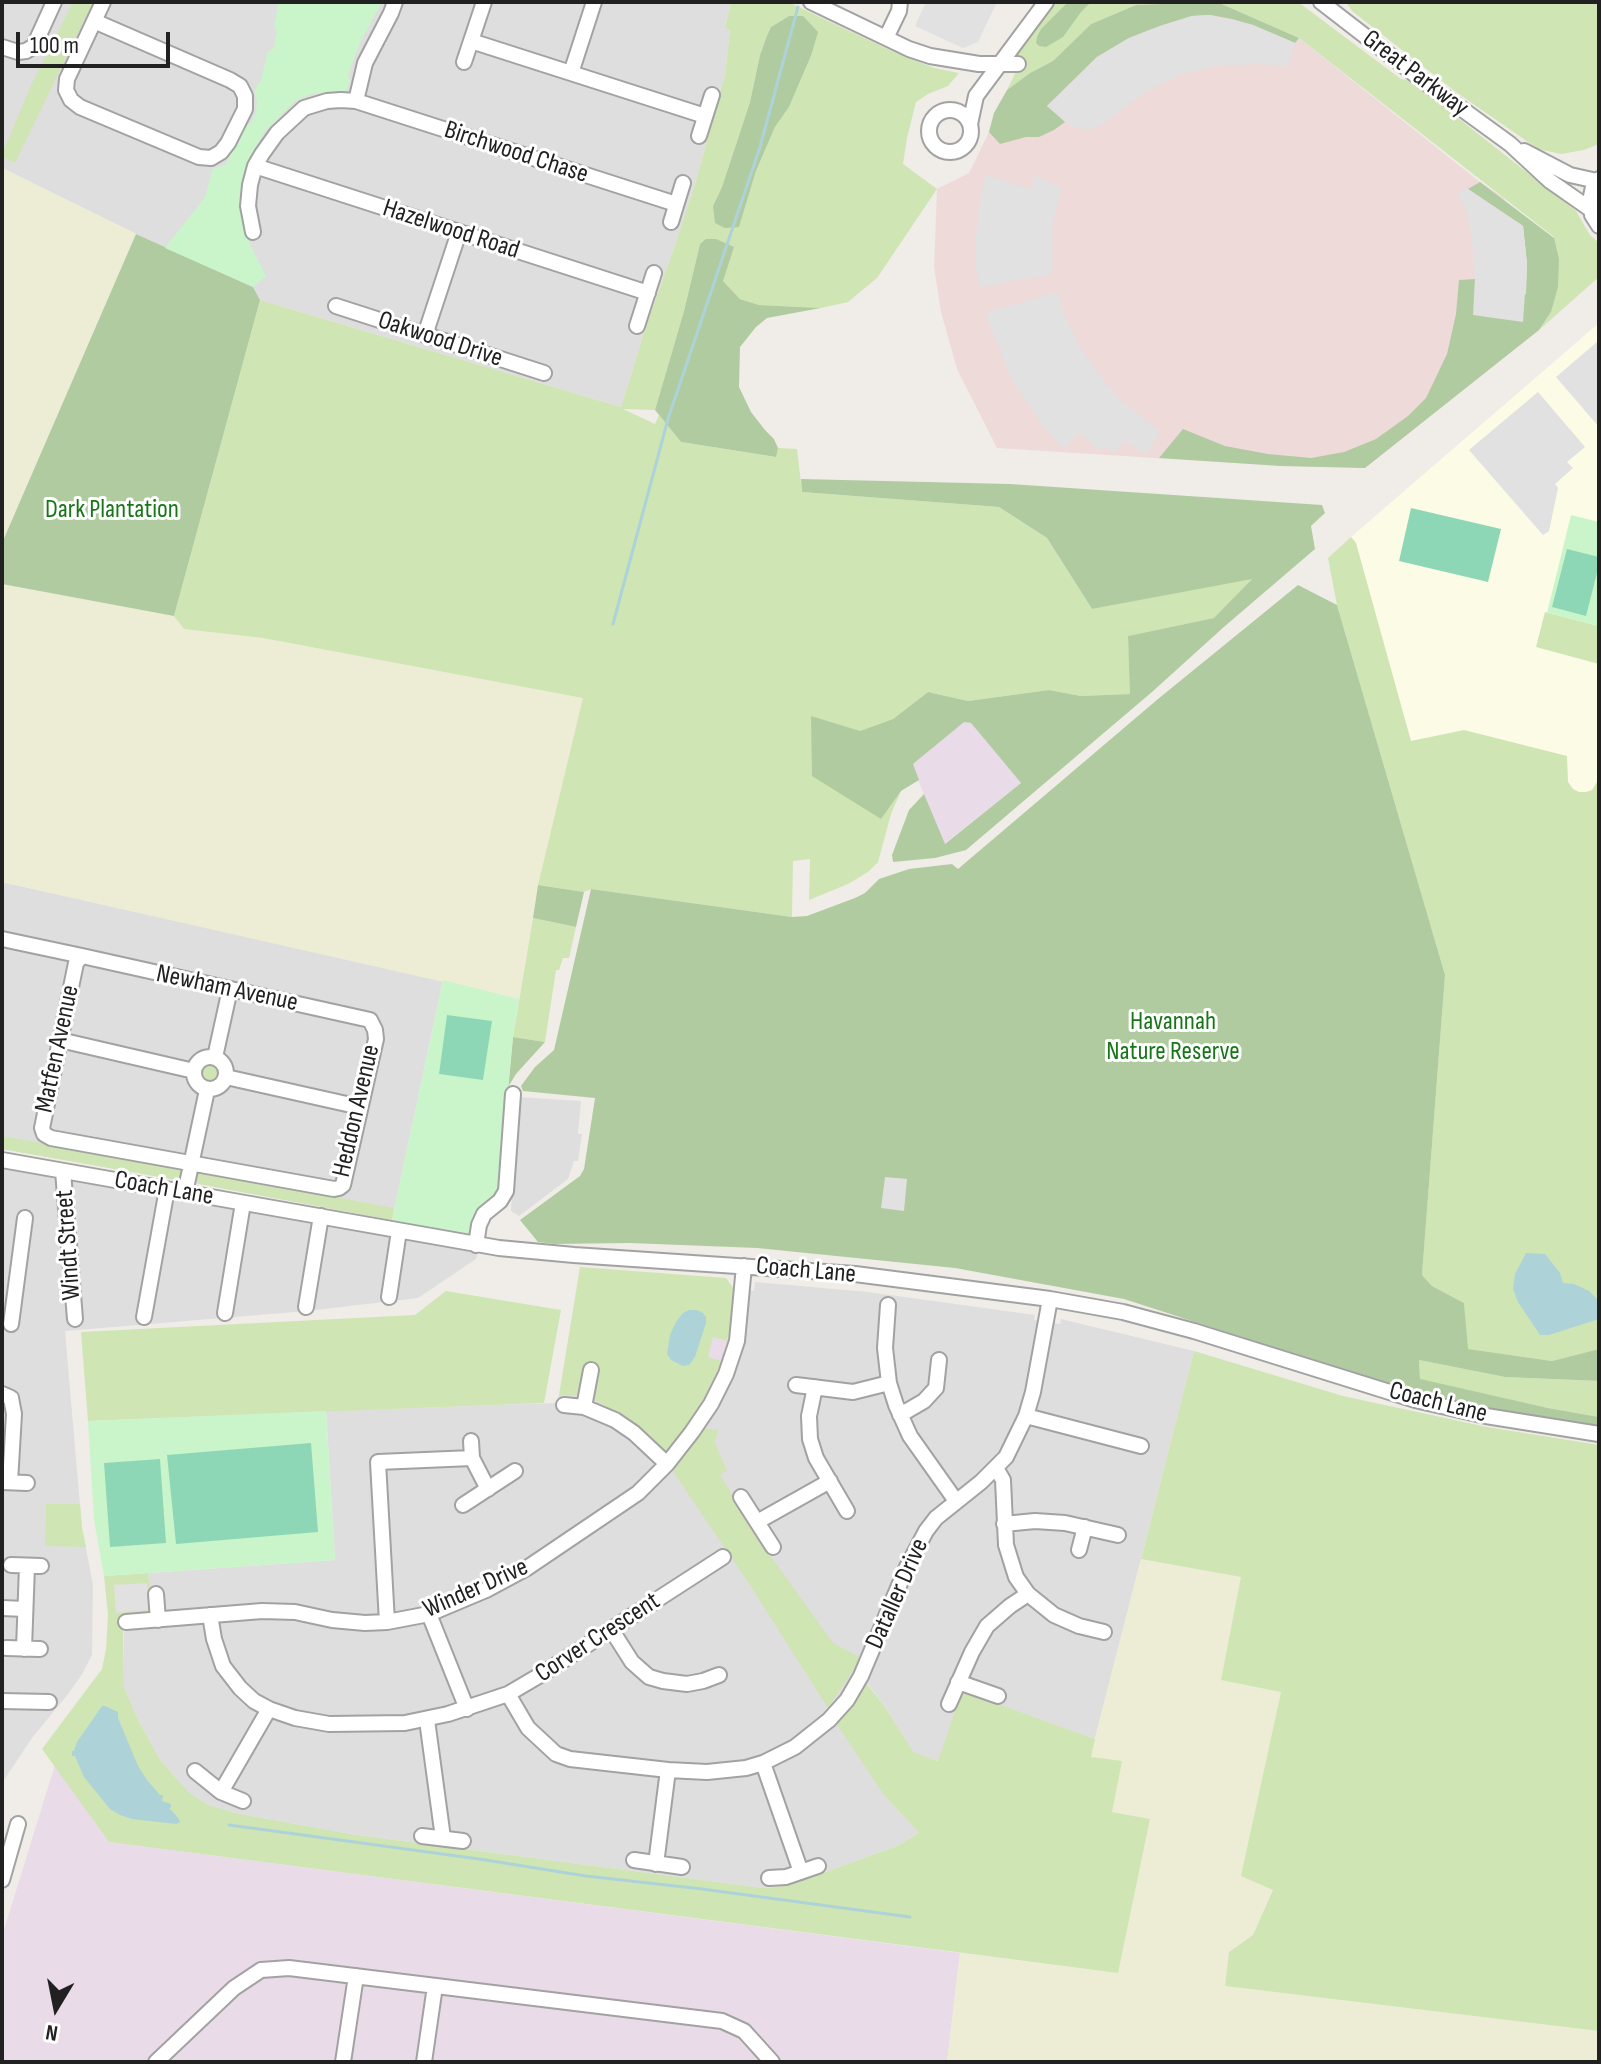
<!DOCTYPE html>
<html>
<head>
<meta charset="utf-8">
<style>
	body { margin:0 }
	#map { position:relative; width:1601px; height:2064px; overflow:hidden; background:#f0ede8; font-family:"Sofia Sans Condensed",sans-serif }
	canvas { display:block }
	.frame { position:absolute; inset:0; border:4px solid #212121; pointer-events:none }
	.north { position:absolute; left:16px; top:1968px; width:80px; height:80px; -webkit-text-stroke:6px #fff; paint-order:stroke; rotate:190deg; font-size:22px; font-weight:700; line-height:32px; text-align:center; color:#212121 }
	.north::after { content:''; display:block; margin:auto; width:28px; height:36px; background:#212121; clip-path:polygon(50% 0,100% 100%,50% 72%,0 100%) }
	.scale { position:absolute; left:16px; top:32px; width:154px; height:36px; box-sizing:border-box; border:4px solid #212121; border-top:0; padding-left:10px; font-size:24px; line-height:28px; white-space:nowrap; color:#212121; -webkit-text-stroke:6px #fff; paint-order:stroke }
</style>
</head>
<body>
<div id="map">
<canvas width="1601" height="2064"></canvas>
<div class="frame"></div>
<div class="north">N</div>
<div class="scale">100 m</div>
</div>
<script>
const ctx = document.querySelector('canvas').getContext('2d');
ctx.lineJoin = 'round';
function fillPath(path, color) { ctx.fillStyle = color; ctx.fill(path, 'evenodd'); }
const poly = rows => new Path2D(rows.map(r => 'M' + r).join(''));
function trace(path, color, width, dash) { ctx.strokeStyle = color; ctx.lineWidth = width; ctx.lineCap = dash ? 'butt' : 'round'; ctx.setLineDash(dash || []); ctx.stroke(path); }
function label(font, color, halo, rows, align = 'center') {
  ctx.font = font + ' "Sofia Sans Condensed",sans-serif'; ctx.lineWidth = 6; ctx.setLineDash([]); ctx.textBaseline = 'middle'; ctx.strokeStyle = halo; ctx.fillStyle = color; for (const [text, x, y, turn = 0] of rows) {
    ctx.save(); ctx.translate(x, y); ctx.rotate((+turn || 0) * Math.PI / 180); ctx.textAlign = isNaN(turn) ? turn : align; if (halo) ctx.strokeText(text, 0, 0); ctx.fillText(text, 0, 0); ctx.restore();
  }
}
const residential = poly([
	[2,2,731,2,725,26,730,29,725,75,696,181,673,251,647,323,621,407,260,300,253,287,165,248,2,168],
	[2,882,443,980,392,1220,177,1180,2,1149],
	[517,1097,581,1101,578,1134,582,1134,578,1161,574,1161,568,1179,519,1216,511,1211],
	[2,1162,479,1248,476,1259,418,1298,307,1311,65,1331,82,1528,93,1585,92,1655,81,1676,68,1694,32,1738,2,1783],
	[755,1282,868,1292,1035,1315,1034,1320,1060,1324,1061,1319,1194,1351,1095,1739,963,1692,939,1761,914,1754,885,1707,865,1680,884,1795,919,1833,897,1846,809,1878,787,1885,763,1888,357,1835,240,1814,208,1805,188,1793,161,1761,139,1722,124,1687,124,1628,151,1611,148,1573,335,1560,326,1411,557,1403,559,1395,577,1394,583,1367,599,1370,594,1395,608,1409,634,1423,663,1451,671,1448,690,1421,707,1392,722,1361,733,1315,734,1289,754,1291]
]);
const commercial = poly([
	[1217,2,1299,38,1480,182,1504,198,1539,330,1365,468,1281,466,997,448,957,369,941,312,934,267,937,189,969,173,989,132,994,113,1007,90,1136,5]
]);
const industrial = poly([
	[964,721,971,723,1021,783,944,844,912,765],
	[713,1337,727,1341,722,1361,707,1357],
	[55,1765,109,1842,960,1953,947,2062,2,2062,2,1936]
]);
const education = poly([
	[1599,323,1599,848,1416,763,1356,544,1351,537]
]);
const farmland = poly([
	[2,168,136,234,2,543],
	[2,584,174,616,185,629,263,638,584,698,538,885,519,999,2,882],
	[1141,1559,1242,1577,1221,1679,1281,1691,1242,1875,1273,1889,1253,1935,1229,1952,1225,1986,1599,2031,1599,2062,947,2062,960,1953,1118,1973,1150,1819,1111,1812,1090,1757]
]);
const grass = poly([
	[73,2,93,2,15,163,2,157,2,154,32,83],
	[731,2,788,2,898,54,934,68,959,73,948,86,928,94,916,102,907,138,903,164,937,189,877,278,848,302,821,308,759,305,740,299,723,281,700,244,684,311,655,410,623,409,655,424,659,415,681,442,775,457,778,448,797,449,802,492,999,507,1047,538,1092,609,1253,578,1215,618,1128,636,1131,694,1081,696,1049,690,968,701,928,692,893,719,860,731,901,791,891,814,878,862,868,872,848,884,809,900,810,859,793,861,792,917,591,889,584,892,538,885,583,698,263,638,184,629,174,616,260,300,621,407,647,323,673,251,696,181,725,75,730,30,725,27],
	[789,16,803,16,811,56,789,107,775,127,756,171,739,226,713,206,722,187,750,102,760,55,771,27],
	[1055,2,1205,2,1136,5,1091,24,1053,61,1030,73,1007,90,1020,63,1014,58],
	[1217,2,1298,2,1401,79,1411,81,1576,211,1590,235,1599,243,1599,277,1539,330,1551,312,1554,237,1299,38],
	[1346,2,1599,2,1599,144,1584,150,1561,154,1538,149,1456,92,1352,11],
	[1351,537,1356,543,1411,741,1464,730,1567,756,1568,782,1573,789,1579,792,1586,792,1592,790,1599,779,1599,1349,1552,1361,1467,1349,1464,1303,1432,1286,1422,1275,1445,975,1337,605,1328,558],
	[1545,612,1599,626,1599,664,1536,647],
	[533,918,576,927,569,958,563,958,559,970,556,970,545,1042,513,1037],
	'200 1075a10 10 0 1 1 20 0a10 10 0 1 1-20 0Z',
	[2,1136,178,1167,182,1174,177,1180,2,1149],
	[200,1172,394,1208,392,1220,199,1184,196,1177],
	[580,1267,726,1278,734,1289,733,1315,727,1341,713,1337,708,1357,722,1361,707,1392,690,1421,671,1448,663,1451,634,1423,595,1400,594,1395,598,1370,583,1367,577,1395,559,1395],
	[446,1291,561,1310,544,1403,88,1421,81,1332,415,1315],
	[1194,1351,1343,1396,1487,1427,1599,1445,1599,2031,1225,1986,1229,1952,1253,1935,1273,1890,1241,1876,1281,1692,1221,1680,1241,1577,1141,1559],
	[1419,1360,1505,1377,1599,1381,1599,1417,1548,1408,1420,1380],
	[705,1428,718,1430,715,1443,727,1471,720,1475,767,1551,833,1643,861,1658,828,1708,748,1582,672,1470],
	[46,1504,80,1504,82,1528,86,1547,45,1546],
	[148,1573,152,1611,148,1615,123,1619,124,1687,139,1722,161,1761,188,1792,208,1805,240,1814,357,1835,763,1888,776,1887,809,1878,897,1846,919,1833,884,1795,836,1723,854,1700,864,1680,885,1707,914,1753,938,1761,962,1691,1095,1739,1091,1757,1122,1761,1112,1812,1150,1819,1118,1973,109,1842,42,1749,102,1669,106,1649,108,1614,104,1576]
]);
const forest = poly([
	[1068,2,1091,2,1081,12,1063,37,1046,47,1039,46,1036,43,1037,37,1041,29],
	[1217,2,1299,38,1295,43,1253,25,1232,19,1210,15,1192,16,1160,26,1129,38,1097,57,1047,106,1065,122,1054,130,1039,137,1026,137,1000,144,989,132,994,113,1007,90,1030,73,1053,61,1091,24,1136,5],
	[789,16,803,16,818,32,811,56,789,107,775,127,756,171,739,227,725,228,715,223,713,206,722,187,750,102,760,55,767,36,771,27],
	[1480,182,1554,238,1559,259,1558,287,1551,312,1539,330,1365,468,1281,466,1159,458,1183,429,1225,446,1268,454,1311,458,1344,452,1376,439,1408,416,1426,398,1447,354,1456,314,1459,280,1475,279,1474,315,1526,294,1527,264,1523,226,1468,189],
	[136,234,253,287,260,300,174,616,2,584,2,543],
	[706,239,716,239,734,247,723,281,740,299,759,305,821,308,767,318,756,327,740,347,739,387,751,412,765,430,774,439,778,448,776,457,681,442,655,410,684,311,700,244],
	[801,479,1010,484,1322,505,1325,513,1311,526,1315,549,1225,626,1152,692,966,850,935,858,893,862,892,855,909,810,924,794,945,844,1021,783,971,723,964,722,913,764,919,780,901,791,881,819,812,776,811,716,860,731,893,719,928,692,968,701,1049,690,1081,696,1130,694,1128,636,1214,618,1252,579,1092,609,1047,538,999,507,802,492],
	[1298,585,1337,605,1445,975,1422,1275,1432,1286,1464,1303,1468,1349,1552,1361,1599,1349,1599,1381,1505,1377,1419,1360,1420,1379,1548,1408,1599,1417,1599,1427,1533,1418,1421,1392,1340,1369,1124,1299,955,1268,757,1248,630,1243,554,1244,538,1242,520,1220,580,1176,584,1169,595,1098,523,1091,521,1086,535,1067,554,1050,591,889,792,917,807,916,855,898,865,893,879,879,909,869,952,864,958,869,1158,699],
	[538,885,584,892,576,927,533,918],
	[513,1037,545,1042,516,1074,508,1087]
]);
const park = poly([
	[273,2,382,2,360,42,348,75,350,82,346,91,312,94,295,101,264,132,250,158,240,203,242,219,250,245,266,276,253,287,165,248,205,197,213,168,225,165,246,126,250,124,256,113,257,102,254,91,261,80,268,52,274,48,277,31,274,27,278,5],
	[1571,515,1599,522,1599,626,1547,613],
	[443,980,519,999,513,1037,499,1193,473,1222,469,1235,392,1220],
	[326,1411,335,1560,104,1576,94,1520,88,1421]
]);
const pitch = poly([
	[1411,508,1501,529,1488,582,1399,561],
	[1567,549,1599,557,1599,565,1586,616,1552,607],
	[447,1015,492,1021,483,1080,439,1074],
	[311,1443,318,1532,176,1544,167,1455],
	[160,1459,166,1543,110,1547,104,1463]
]);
const parking = poly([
	[926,2,997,2,978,42,963,48,915,26],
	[1210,15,1253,25,1295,43,1288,66,1262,64,1233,65,1210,67,1180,75,1154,87,1098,127,1086,130,1071,126,1047,106,1097,57,1129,38,1160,26,1192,16],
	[985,175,1031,189,1035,176,1062,187,1051,230,1052,274,980,287,976,266,976,237,979,204],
	[1468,189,1523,226,1527,264,1523,322,1473,315,1475,279,1471,234,1468,215,1457,192],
	[1057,292,1067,321,1080,347,1100,376,1118,397,1160,432,1146,455,1125,441,1115,454,1104,446,1099,451,1080,433,1064,449,1042,425,1013,382,985,313],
	[1597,342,1599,344,1599,427,1556,377],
	[1538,392,1585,447,1567,462,1573,468,1555,484,1558,488,1549,531,1543,535,1469,450],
	[885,1177,907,1179,904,1211,881,1208],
	[147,1583,149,1610,116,1613,114,1585]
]);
const water = poly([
	[1526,1253,1545,1254,1560,1273,1563,1283,1574,1284,1589,1291,1599,1301,1599,1319,1549,1335,1540,1335,1518,1302,1513,1289,1515,1274],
	[689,1310,697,1310,703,1313,706,1317,706,1323,695,1357,689,1365,683,1366,671,1360,667,1354,670,1335,676,1322,683,1313],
	[102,1706,105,1706,118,1712,118,1718,138,1766,147,1780,160,1795,163,1795,162,1801,171,1804,171,1807,169,1808,179,1819,180,1822,176,1824,132,1819,120,1815,110,1809,84,1777,75,1756,72,1756,72,1751,74,1751,77,1742]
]);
const stream = poly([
	[613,624,668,419,760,147,798,7],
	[229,1825,479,1859,586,1876,702,1889,910,1917]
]);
const minor = poly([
	[811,2,909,49,930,56,979,64,1018,64],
	[1321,2,1418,77,1510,144,1550,181,1590,209],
	[94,21,230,80,240,86,245,96,245,109,228,143,221,152,211,158,199,157,80,107,71,100,66,90,67,79,103,2],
	[886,38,899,11,900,2],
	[471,41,705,116],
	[2,47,18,52,26,51,34,46,54,2],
	[464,62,484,2],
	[571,73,594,2],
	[356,101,365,63,391,13,395,2],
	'929 131a21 21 0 1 1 42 0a21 21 0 1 1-42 0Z',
	[970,124,976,96,1046,2],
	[699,136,712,95],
	[1524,151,1570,175,1597,181],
	[255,166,648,293],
	[1599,179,1593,187,1590,201,1592,215,1599,226],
	[671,222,683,183],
	[253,232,248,206,250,185,255,166,262,154,277,133,304,108,327,101,341,100,356,101,676,204],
	[336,306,544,373],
	[637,326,654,273],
	[425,335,459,232],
	[2,939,82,956],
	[82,956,370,1020,375,1030,376,1039,343,1185,339,1188,334,1189,51,1138,44,1134,42,1128,76,963,82,956],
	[60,1040,194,1071],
	[215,1057,230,989],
	'194 1073a16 16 0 1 1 32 0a16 16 0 1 1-32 0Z',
	[226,1077,360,1107],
	[2,1160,499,1248,574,1255,855,1274,1050,1299,1123,1312,1194,1331,1415,1400,1486,1416,1599,1434],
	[63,1171,75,1319],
	[185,1193,207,1090],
	[476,1245,479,1225,484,1214,500,1201,506,1191,513,1094],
	[389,1297,399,1231],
	[888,1305,885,1348,889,1383,896,1405,910,1436,956,1501],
	[306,1307,321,1216],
	[225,1313,243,1203],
	[144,1317,167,1189],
	[11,1324,25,1218],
	[796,1385,853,1392,889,1383],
	[815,1387,809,1416,810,1439,816,1458,847,1511],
	[2,1394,11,1398,14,1414,10,1482],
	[564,1405,584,1407,615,1420,634,1433,667,1464],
	[584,1407,591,1370],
	[900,1415,924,1401,936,1388,939,1360],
	[1026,1416,1141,1446],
	[471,1441,472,1458,488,1489],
	[996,1468,1003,1480,1006,1545,1016,1577,1028,1594,1054,1615,1079,1626,1104,1632],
	[2,1482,27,1483],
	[741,1497,773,1547],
	[463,1505,515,1471],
	[757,1522,830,1481],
	[1004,1524,1035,1521,1065,1523,1118,1535],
	[1079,1550,1085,1527],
	[11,1565,41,1566],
	[156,1594,158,1620],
	[2,1608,25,1609],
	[429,1614,467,1709],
	[210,1615,214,1639,223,1666,240,1688,254,1701,269,1709,295,1718,329,1724,405,1723,448,1714,508,1694,542,1674,723,1557],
	[126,1622,262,1611,295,1612,332,1620,365,1623,387,1622,429,1614,486,1590,527,1568,638,1493,667,1464,692,1432,711,1404,726,1374,737,1341,744,1266],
	[387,1622,378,1462,472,1458],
	[611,1629,632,1662,649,1677,663,1681,687,1684,703,1681,719,1675],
	[6,1648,40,1649],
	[24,1649,27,1566],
	[958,1682,998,1696],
	[508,1694,528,1728,556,1754,570,1759,668,1770,707,1772,746,1768,763,1763,795,1747,829,1720,847,1700,861,1676,906,1569,926,1531,936,1518,981,1482,1006,1457,1026,1416,1033,1392,1050,1299],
	[2,1701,49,1702],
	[949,1704,972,1652,987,1626,1010,1606,1028,1594],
	[427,1720,443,1838],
	[763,1763,801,1872],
	[195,1771,221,1792,243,1801],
	[221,1792,269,1709],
	[422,1836,463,1841],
	[634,1860,682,1867],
	[656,1864,668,1770],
	[769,1878,786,1877,818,1866],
	[2,1880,18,1824],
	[156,2062,234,1988,261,1970,289,1968,722,2021,744,2031,772,2062],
	[343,2062,356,1976],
	[424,2062,435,1986]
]);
const streetNames = [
	["Great Parkway",1415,74,37],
	["Birchwood Chase",516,153,18],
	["Hazelwood Road",451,230,18],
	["Oakwood Drive",440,340,18],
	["Newham Avenue",227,989,12],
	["Matfen Avenue",58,1049,-78],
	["Heddon Avenue",357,1111,-77],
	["Coach Lane",164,1189,10],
	["Windt Street",69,1245,-94],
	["Coach Lane",806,1271,5],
	["Coach Lane",1438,1403,14],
	["Winder Drive",476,1589,-24],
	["Dataller Drive",898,1594,-66],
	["Corver Crescent",598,1638,-33]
];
const parkNames = [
	["Dark Plantation",112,510],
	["Havannah",1173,1022],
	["Nature Reserve",1173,1052]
];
fillPath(residential, '#dfdede');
fillPath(commercial, '#efdada');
fillPath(industrial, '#e9dbe7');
fillPath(education, '#fcfbe5');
fillPath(farmland, '#ededd6');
fillPath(grass, '#cfe5b4');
fillPath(forest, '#b1cba1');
fillPath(park, '#caf5cb');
fillPath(pitch, '#8ed7b6');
fillPath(parking, '#e1e1e1');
fillPath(water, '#add3d9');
trace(stream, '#add3d9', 3);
trace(minor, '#a2a2a2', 18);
trace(minor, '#fff', 14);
label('26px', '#212121', '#fff', streetNames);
label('26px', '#177718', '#fff', parkNames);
</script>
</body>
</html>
